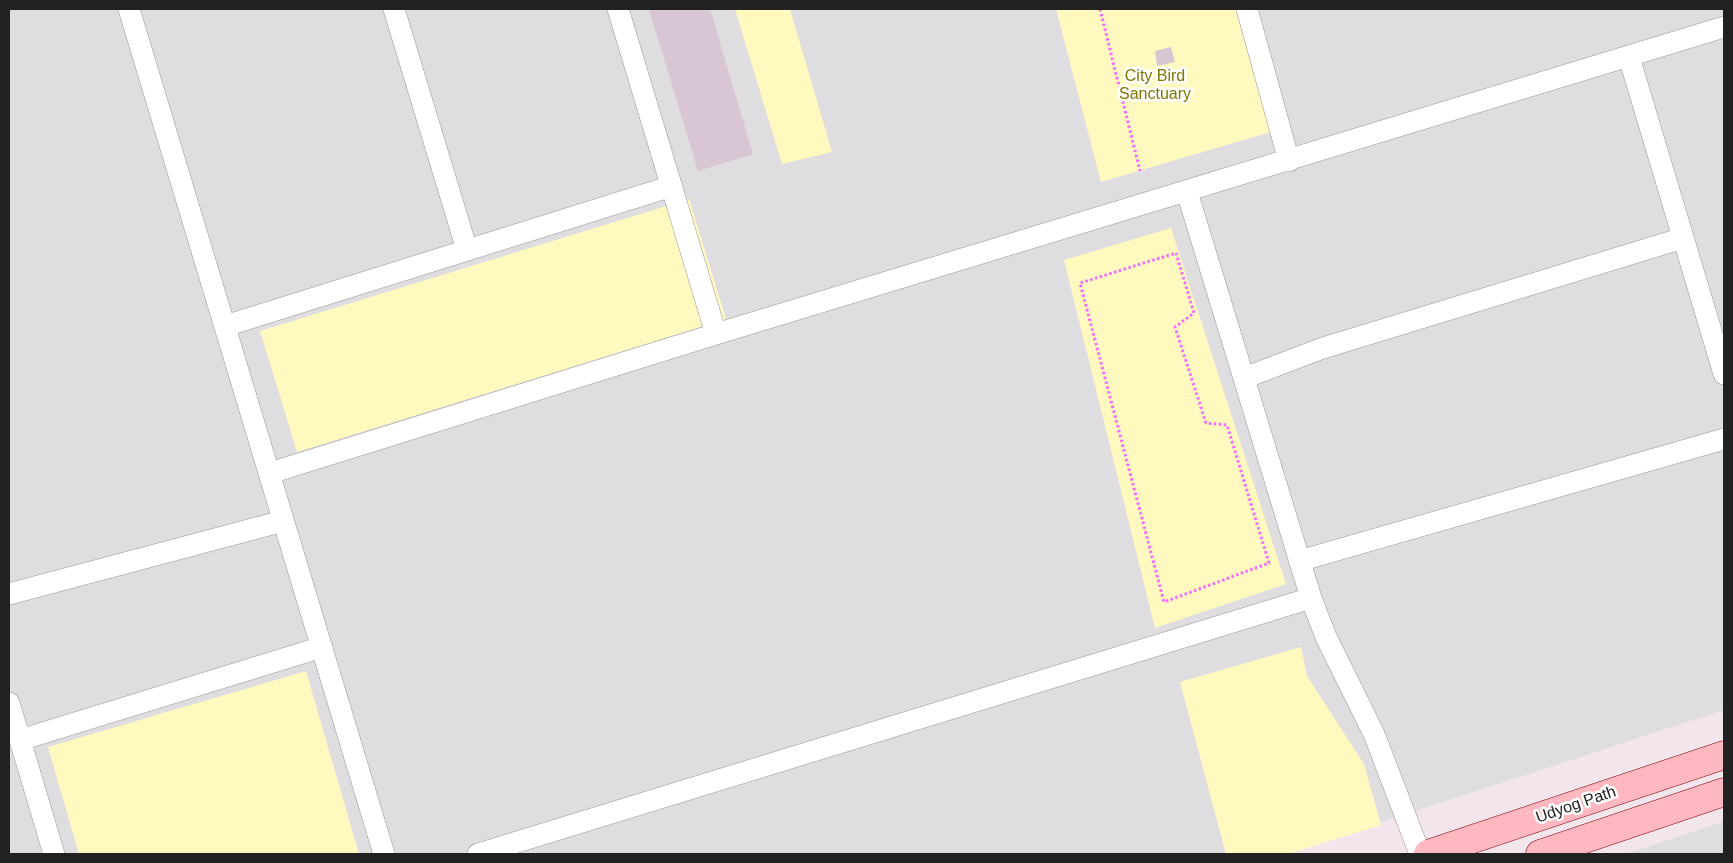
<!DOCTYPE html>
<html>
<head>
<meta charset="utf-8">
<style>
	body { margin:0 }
	#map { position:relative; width:1733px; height:863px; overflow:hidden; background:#f2e6ec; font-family:Helvetica,sans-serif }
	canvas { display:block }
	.frame { position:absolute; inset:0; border:10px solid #212121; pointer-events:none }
</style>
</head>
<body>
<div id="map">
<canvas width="1733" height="863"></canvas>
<div class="frame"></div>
</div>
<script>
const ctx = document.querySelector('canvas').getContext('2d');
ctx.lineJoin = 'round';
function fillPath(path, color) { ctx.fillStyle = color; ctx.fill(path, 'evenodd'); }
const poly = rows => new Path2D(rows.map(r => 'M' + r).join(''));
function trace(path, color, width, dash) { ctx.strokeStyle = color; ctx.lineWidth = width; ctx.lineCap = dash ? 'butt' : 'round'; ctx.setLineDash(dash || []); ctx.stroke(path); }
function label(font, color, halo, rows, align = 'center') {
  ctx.font = font + ' Helvetica,sans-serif'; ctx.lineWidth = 5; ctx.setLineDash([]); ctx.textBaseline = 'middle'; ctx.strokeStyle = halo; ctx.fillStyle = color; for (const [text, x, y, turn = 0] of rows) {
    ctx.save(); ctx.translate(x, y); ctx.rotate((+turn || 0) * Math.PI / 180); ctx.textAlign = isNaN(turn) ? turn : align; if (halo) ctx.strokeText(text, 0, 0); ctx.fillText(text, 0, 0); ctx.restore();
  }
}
const residential = poly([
	[9,9,1724,9,1724,710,1284,854,9,854],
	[1724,821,1724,854,1626,854]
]);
const park = poly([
	[735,9,790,9,832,152,782,164],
	[1056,9,1240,9,1274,131,1101,182],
	[689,199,726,319,297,452,260,331],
	[1171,228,1286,584,1155,628,1064,260],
	[1301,647,1307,676,1364,764,1381,825,1288,854,1226,854,1180,682],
	[306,671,359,854,79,854,48,747]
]);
const building = poly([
	[649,9,710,9,753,154,698,171],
	[1171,47,1175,62,1157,66,1155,51]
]);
const path = poly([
	[1100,9,1140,171],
	[1176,253,1194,313,1175,327,1206,423,1227,425,1269,563,1164,602,1080,283,1176,253]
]);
const street = poly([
	[129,9,384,854],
	[394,9,467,250],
	[618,9,716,334],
	[1247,9,1289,161],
	[1629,57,1724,374],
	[1187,192,1311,598,1326,637,1374,734,1420,854],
	[225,326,672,186],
	[1244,378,1323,348,1683,238],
	[270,473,716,334,1724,27],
	[1299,561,1724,439],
	[9,594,283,521],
	[9,703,54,854],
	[20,740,322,647],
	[478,854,1311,598]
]);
const secondary = poly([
	[1428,854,1724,755],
	[1540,854,1724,792]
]);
const parkNames = [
	["City Bird",1155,77],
	["Sanctuary",1155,95]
];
const streetNames = [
	["Udyog Path",1576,805,-19]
];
fillPath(residential, '#dfdddf');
fillPath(park, '#fff9c0');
fillPath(building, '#d9c6d4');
trace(street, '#989898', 22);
trace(secondary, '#7f0008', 29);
trace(path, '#f56aff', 3, [2.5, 2.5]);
trace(street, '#fff', 21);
trace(secondary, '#ffb7c0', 28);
label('16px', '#817602', '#fff', parkNames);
label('16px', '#212121', '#fff', streetNames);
</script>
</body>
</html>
